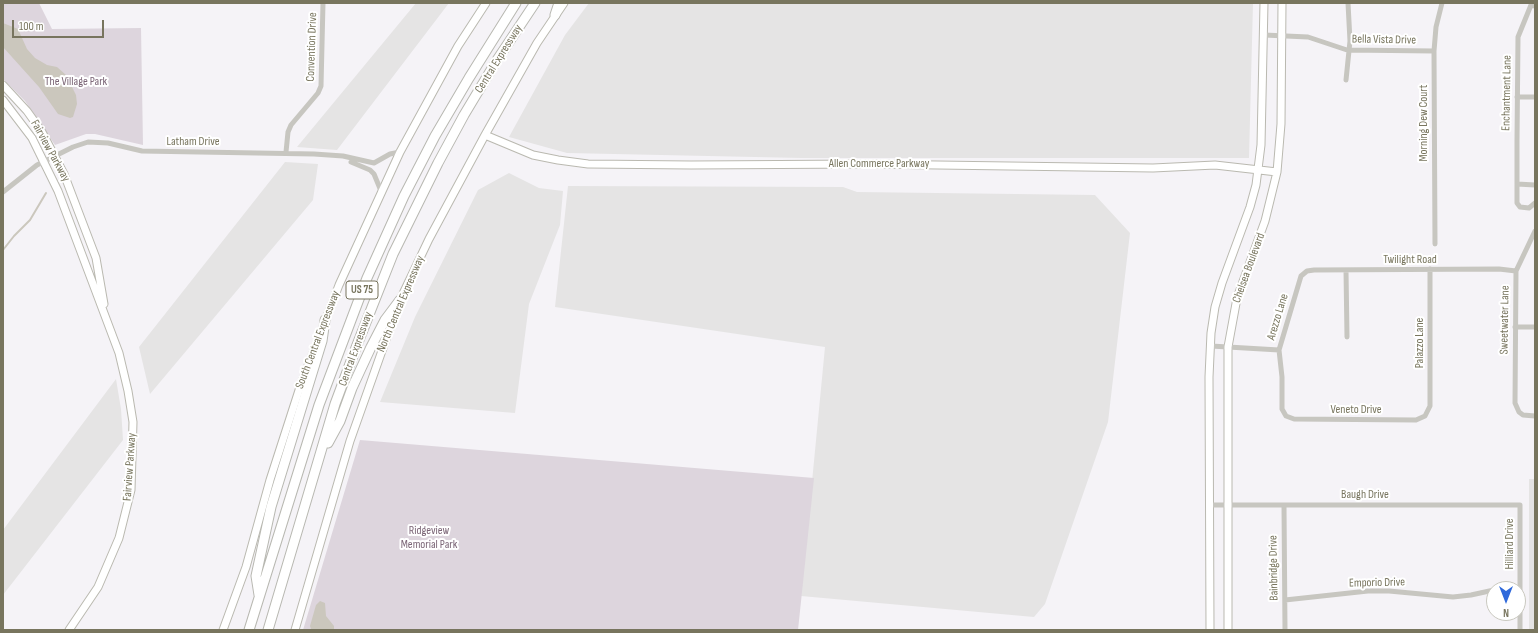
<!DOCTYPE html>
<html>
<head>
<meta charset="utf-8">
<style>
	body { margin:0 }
	#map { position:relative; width:1538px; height:633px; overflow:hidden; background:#f5f3f7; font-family:"Sofia Sans Condensed",sans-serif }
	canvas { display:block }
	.frame { position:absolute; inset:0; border:4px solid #78755e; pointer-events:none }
	.north { position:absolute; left:1486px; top:581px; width:40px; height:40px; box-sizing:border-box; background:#fff; border:1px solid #c9c8bf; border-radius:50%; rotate:180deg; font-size:11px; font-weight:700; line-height:16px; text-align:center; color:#78755e }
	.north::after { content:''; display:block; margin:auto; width:14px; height:18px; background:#2f69db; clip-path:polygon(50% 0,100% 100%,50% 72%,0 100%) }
	.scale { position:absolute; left:12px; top:20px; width:92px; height:18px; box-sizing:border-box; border:2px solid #78755e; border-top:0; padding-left:5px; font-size:12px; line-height:14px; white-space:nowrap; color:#78755e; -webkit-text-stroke:3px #fff; paint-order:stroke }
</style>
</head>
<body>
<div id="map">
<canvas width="1538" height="633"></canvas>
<div class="frame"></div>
<div class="north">N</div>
<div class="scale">100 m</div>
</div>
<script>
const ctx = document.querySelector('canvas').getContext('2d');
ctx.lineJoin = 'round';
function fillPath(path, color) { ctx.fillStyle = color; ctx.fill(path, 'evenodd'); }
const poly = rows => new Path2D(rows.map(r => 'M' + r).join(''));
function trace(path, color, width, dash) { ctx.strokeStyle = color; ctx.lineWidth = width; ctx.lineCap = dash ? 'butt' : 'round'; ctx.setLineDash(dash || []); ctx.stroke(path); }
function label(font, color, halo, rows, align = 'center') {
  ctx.font = font + ' "Sofia Sans Condensed",sans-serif'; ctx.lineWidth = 4; ctx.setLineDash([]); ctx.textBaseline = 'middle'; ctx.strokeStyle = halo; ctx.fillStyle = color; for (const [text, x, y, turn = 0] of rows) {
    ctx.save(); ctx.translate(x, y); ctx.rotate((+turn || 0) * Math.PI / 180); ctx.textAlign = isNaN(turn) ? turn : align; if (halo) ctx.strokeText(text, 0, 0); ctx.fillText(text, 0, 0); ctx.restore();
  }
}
const built = poly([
	[416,3,449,3,337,150,297,147],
	[589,3,1253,3,1249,158,802,158,567,153,509,137,565,35],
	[285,162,318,164,313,200,150,394,139,347],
	[509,173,539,188,563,191,560,225,529,304,515,413,380,402,415,317,478,190],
	[568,186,843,187,857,192,1095,195,1130,233,1108,422,1045,604,1034,617,801,596,825,347,555,307],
	[116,379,121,409,123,440,3,595,3,530],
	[1529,479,1535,479,1535,630,1529,630]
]);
const green = poly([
	[3,3,39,3,52,29,141,28,143,145,95,134,86,134,55,145,25,101,3,79],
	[360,440,814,478,798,630,303,630]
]);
const water = poly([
	[3,23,18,29,27,49,35,58,47,65,57,67,66,75,76,95,77,104,73,117,70,118,58,114,39,87,3,47],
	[320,601,325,603,326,616,334,626,334,630,311,629,310,626,316,605]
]);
const stream = poly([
	[3,250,14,236,30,220,46,193]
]);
const street = poly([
	[1535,6,1531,5,1518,37,1517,140,1517,203,1520,207,1529,208,1535,203],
	[1264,35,1308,37,1347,50,1434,51],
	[1346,80,1350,41,1348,3],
	[1517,97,1535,97],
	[286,152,288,132,291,125,318,93,321,86,323,3],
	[351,162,370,170,374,174,381,191],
	[1517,184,1535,185],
	[3,192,37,165,73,147,88,142,108,143,142,151,314,154,343,156,374,163,390,154,400,152],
	[1535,231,1516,271,1515,403,1519,412,1523,415,1535,416],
	[1435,244,1434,51,1436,27,1442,3],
	[1430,269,1430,406,1425,416,1416,420,1294,419,1286,416,1282,409,1282,377,1279,350,1301,276,1307,271,1314,270,1499,269,1516,271],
	[1346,270,1347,337],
	[1515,327,1535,327],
	[1211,346,1279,350],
	[1210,505,1520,505,1520,630],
	[1284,506,1285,630],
	[1285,600,1368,591,1389,591,1453,597,1471,595,1494,590]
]);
const secondary = poly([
	[3,85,27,111,42,132,64,174,96,258,104,304],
	[3,100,32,138,58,191,119,353,128,391,133,422,131,490,119,538,98,587,69,630],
	[485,135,533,155,558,160,588,164,691,165,866,164,1153,168,1215,165,1277,172],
	[223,630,246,567,270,480,301,384,339,285,400,152,458,46,486,3],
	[295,630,350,441,400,300,429,239,485,135,537,43,564,3],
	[1210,630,1209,377,1211,333,1215,307,1222,283,1250,207,1256,185,1261,145,1264,3],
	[1228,630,1228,347,1237,298,1265,221,1277,172,1281,124,1282,3]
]);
const highway = poly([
	[555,15,559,3],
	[328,443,340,421,352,388,371,347,385,320,400,300],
	[259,595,256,576,271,507,322,341,325,320],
	[249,630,319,405,367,278,404,196,435,136,469,78,516,3],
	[268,630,335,404,357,345,393,254,438,163,464,115,497,60,535,3]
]);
const shields = [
	[362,290,32]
];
const shieldNames = [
	["US 75",362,290]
];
const streetNames = [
	["Bella Vista Drive",1384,40,1],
	["Convention Drive",312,47,-88],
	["Central Expressway",499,59,-58],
	["Enchantment Lane",1507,93,-89],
	["Morning Dew Court",1424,123,-90],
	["Latham Drive",193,142],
	["Fairview Parkway",50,151,61],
	["Allen Commerce Parkway",879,164],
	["Twilight Road",1410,260],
	["Chelsea Boulevard",1249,268,-70],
	["North Central Expressway",401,304,-67],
	["Arezzo Lane",1278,317,-73],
	["Sweetwater Lane",1505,320,-89],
	["South Central Expressway",318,340,-69],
	["Palazzo Lane",1420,343,-90],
	["Central Expressway",356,349,-70],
	["Veneto Drive",1356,410],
	["Fairview Parkway",130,467,-86],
	["Baugh Drive",1365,495],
	["Hilliard Drive",1510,544,-90],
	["Bainbridge Drive",1274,568,-91],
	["Emporio Drive",1377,583,-1]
];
const parkNames = [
	["The Village Park",76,82],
	["Ridgeview",429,531],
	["Memorial Park",429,545]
];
fillPath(built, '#e5e4e4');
fillPath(green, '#ddd5dd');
fillPath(water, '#cbc7bd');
trace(stream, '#cbc7bd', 2);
trace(secondary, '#bab9b0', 9);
trace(highway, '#b8b8b1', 11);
trace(street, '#c7c6c0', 5);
trace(secondary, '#fff', 7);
trace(highway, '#fff', 9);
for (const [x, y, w] of shields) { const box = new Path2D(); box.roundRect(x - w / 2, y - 9, w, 18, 3); ctx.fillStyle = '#fff'; ctx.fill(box); trace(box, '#78755e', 1); }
label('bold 11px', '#78755e', null, shieldNames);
label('12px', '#78755e', '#fff', streetNames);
label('12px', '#7b6576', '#fff', parkNames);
</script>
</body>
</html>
